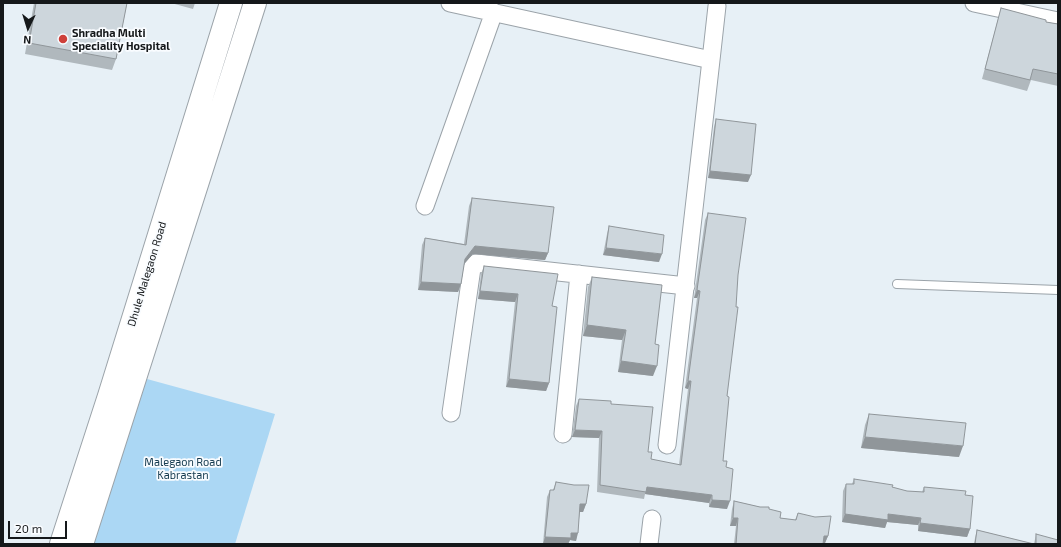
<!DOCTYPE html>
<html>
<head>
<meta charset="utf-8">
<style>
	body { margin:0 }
	#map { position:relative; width:1061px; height:547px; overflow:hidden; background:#e7f0f6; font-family:"Exo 2",sans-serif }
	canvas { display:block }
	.frame { position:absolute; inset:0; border:4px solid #15181a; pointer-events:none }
	.north { position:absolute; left:8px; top:8px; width:40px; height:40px; -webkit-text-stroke:3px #f9fcff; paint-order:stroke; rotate:184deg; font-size:11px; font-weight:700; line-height:16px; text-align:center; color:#15181a }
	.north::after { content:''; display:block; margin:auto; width:14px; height:18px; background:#15181a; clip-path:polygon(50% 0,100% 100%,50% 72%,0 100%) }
	.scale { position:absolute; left:8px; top:521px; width:59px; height:18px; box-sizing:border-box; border:2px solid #15181a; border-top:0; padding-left:5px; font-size:12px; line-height:14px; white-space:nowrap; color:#15181a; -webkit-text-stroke:3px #f9fcff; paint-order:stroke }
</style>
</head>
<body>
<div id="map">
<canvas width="1061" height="547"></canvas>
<div class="frame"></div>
<div class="north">N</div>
<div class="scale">20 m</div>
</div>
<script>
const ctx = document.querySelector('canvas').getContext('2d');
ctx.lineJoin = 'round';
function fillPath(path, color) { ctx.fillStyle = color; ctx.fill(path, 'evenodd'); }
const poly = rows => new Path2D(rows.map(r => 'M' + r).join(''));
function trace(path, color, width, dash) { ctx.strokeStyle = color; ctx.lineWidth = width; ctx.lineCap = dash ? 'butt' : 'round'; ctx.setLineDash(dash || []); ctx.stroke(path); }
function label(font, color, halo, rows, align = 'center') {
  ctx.font = font + ' "Exo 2",sans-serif'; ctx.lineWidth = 3.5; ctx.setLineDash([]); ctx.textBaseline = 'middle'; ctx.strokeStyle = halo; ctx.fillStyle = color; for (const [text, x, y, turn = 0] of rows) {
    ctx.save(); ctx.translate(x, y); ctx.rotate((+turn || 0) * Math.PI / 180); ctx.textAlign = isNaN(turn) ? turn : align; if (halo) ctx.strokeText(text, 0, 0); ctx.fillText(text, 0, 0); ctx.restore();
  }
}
const green = poly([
	[136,376,275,414,235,544,83,544]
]);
const lane = poly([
	[897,284,1058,290]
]);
const street = poly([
	[450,3,711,60,667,445],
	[974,3,1058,21],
	[711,60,717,6],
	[425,206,494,12],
	[451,413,472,268,476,263,686,286],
	[563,434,579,274],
	[649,544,652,519]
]);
const primary = poly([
	[61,544,109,396,231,3],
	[82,544,255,3]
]);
const wall = poly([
	[34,3,127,3,116,59,112,70,25,54],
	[171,3,195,3,193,9],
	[1001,8,1046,22,1058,24,1058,86,1031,80,1027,91,982,79,998,19],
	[716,119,748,182,708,178,714,127],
	[472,198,548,253,545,260,473,254,464,264,461,284,458,292,418,290,422,245,425,238,464,244,469,206],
	[708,213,738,275,727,396,723,461,726,467,727,509,709,507,709,503,645,494,644,499,597,492,599,438,572,437,576,406,579,399,611,404,648,452,651,459,679,465,688,389,685,388,697,298,694,298,705,220],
	[609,226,659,262,603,255,607,234],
	[484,266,552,306,549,383,546,391,506,387,515,302,478,299,481,274],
	[592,277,655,344,653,376,618,372,622,340,583,336,588,287],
	[869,414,959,457,861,448,865,425],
	[854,479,907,491,922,492,924,487,965,495,970,529,967,537,918,531,918,525,887,522,885,528,842,522,843,491,846,484,852,484],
	[556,482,586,504,583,512,580,512,576,541,570,540,568,544,543,544,547,497,550,490,553,490],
	[734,501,769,509,780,518,795,520,798,513,828,536,825,543,823,543,823,544,734,544,736,526,730,526,732,509],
	[977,530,1034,544,1036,534,1058,544,974,544,975,538]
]);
const shadedWall = poly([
	[710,171,751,175,748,182,708,178],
	[475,246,548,253,545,260,473,254,462,266,465,259],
	[606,248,662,254,659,262,603,255],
	[421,282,461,284,458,292,418,290],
	[697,290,700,291,697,298,694,298],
	[480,291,518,294,515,302,478,299],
	[587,325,626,330,622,340,583,336],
	[621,361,657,366,653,376,618,372],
	[509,379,549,383,546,391,506,387],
	[688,381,691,381,688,389,685,388],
	[575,430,602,431,599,438,572,437],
	[865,437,963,446,959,457,861,448],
	[647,487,712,495,709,503,645,494],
	[712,500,730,501,727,509,709,507],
	[580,504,586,504,583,512,578,512],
	[845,514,888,514,921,518,918,525,887,522,885,528,842,522],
	[733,518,738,518,736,526,730,526],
	[920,523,970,529,967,537,918,531],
	[571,533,578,533,576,541,570,540,568,544,543,544,545,537],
	[824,536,828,536,825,543,821,543]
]);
const building = poly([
	[36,3,127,3,116,59,29,43,36,3],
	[1001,8,1046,20,1046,22,1058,24,1058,74,1033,69,1030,80,985,69,1001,8],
	[716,119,756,124,751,175,710,171,716,119],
	[472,198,554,207,548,253,475,246,465,259,461,284,421,282,425,238,466,245,472,198],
	[708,213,746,218,738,275,736,307,738,307,727,396,729,397,723,461,727,461,726,467,733,469,730,501,712,500,712,495,647,487,646,492,600,485,602,431,575,430,579,399,611,401,611,404,653,407,648,452,652,452,651,459,681,465,691,381,688,381,700,291,697,290,708,213],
	[609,226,664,235,662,254,606,248,609,226],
	[484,266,558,274,552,306,557,307,549,383,509,379,518,294,480,291,484,266],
	[592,277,662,285,655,344,659,345,657,366,621,361,626,330,587,325,592,277],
	[869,414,966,423,963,446,865,437,869,414],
	[854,479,893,485,892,487,907,491,924,492,924,487,966,491,965,495,973,496,970,529,920,523,921,518,888,514,888,520,845,514,846,484,854,484,854,479],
	[556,482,574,485,589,485,586,504,580,504,578,533,571,533,571,538,545,537,550,490,554,490,556,482],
	[734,501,760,507,769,507,769,509,781,512,780,518,796,520,798,513,815,517,831,516,828,536,824,536,823,544,736,544,738,518,733,518,734,501],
	[977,530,1034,544,975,544,977,530],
	[1036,534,1058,540,1058,544,1036,544,1036,534]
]);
const markers = [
	[63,39,5,"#ce403a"]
];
const poiNames = [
	["Shradha Multi",72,33],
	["Speciality Hospital",72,46]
];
const streetNames = [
	["Dhule Malegaon Road",147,274,-73]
];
const parkNames = [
	["Malegaon Road",183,462],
	["Kabrastan",183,475]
];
fillPath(green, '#abd7f4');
trace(lane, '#9ba3a9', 10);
trace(street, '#9ba3a9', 19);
trace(primary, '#9ba3a9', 24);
trace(lane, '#fff', 8);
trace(street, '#fff', 17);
trace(primary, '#fff', 22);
fillPath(wall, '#b0b8bd');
fillPath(shadedWall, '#90969a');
fillPath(building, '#cdd6dc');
trace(building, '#90969a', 1);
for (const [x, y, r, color] of markers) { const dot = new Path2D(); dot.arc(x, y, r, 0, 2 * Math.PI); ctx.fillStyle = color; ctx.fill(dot); trace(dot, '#f9fcff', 1.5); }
label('bold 11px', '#15181a', '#f9fcff', poiNames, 'left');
label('11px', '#15181a', '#f9fcff', streetNames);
label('11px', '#153b50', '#f9fcff', parkNames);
</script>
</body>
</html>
